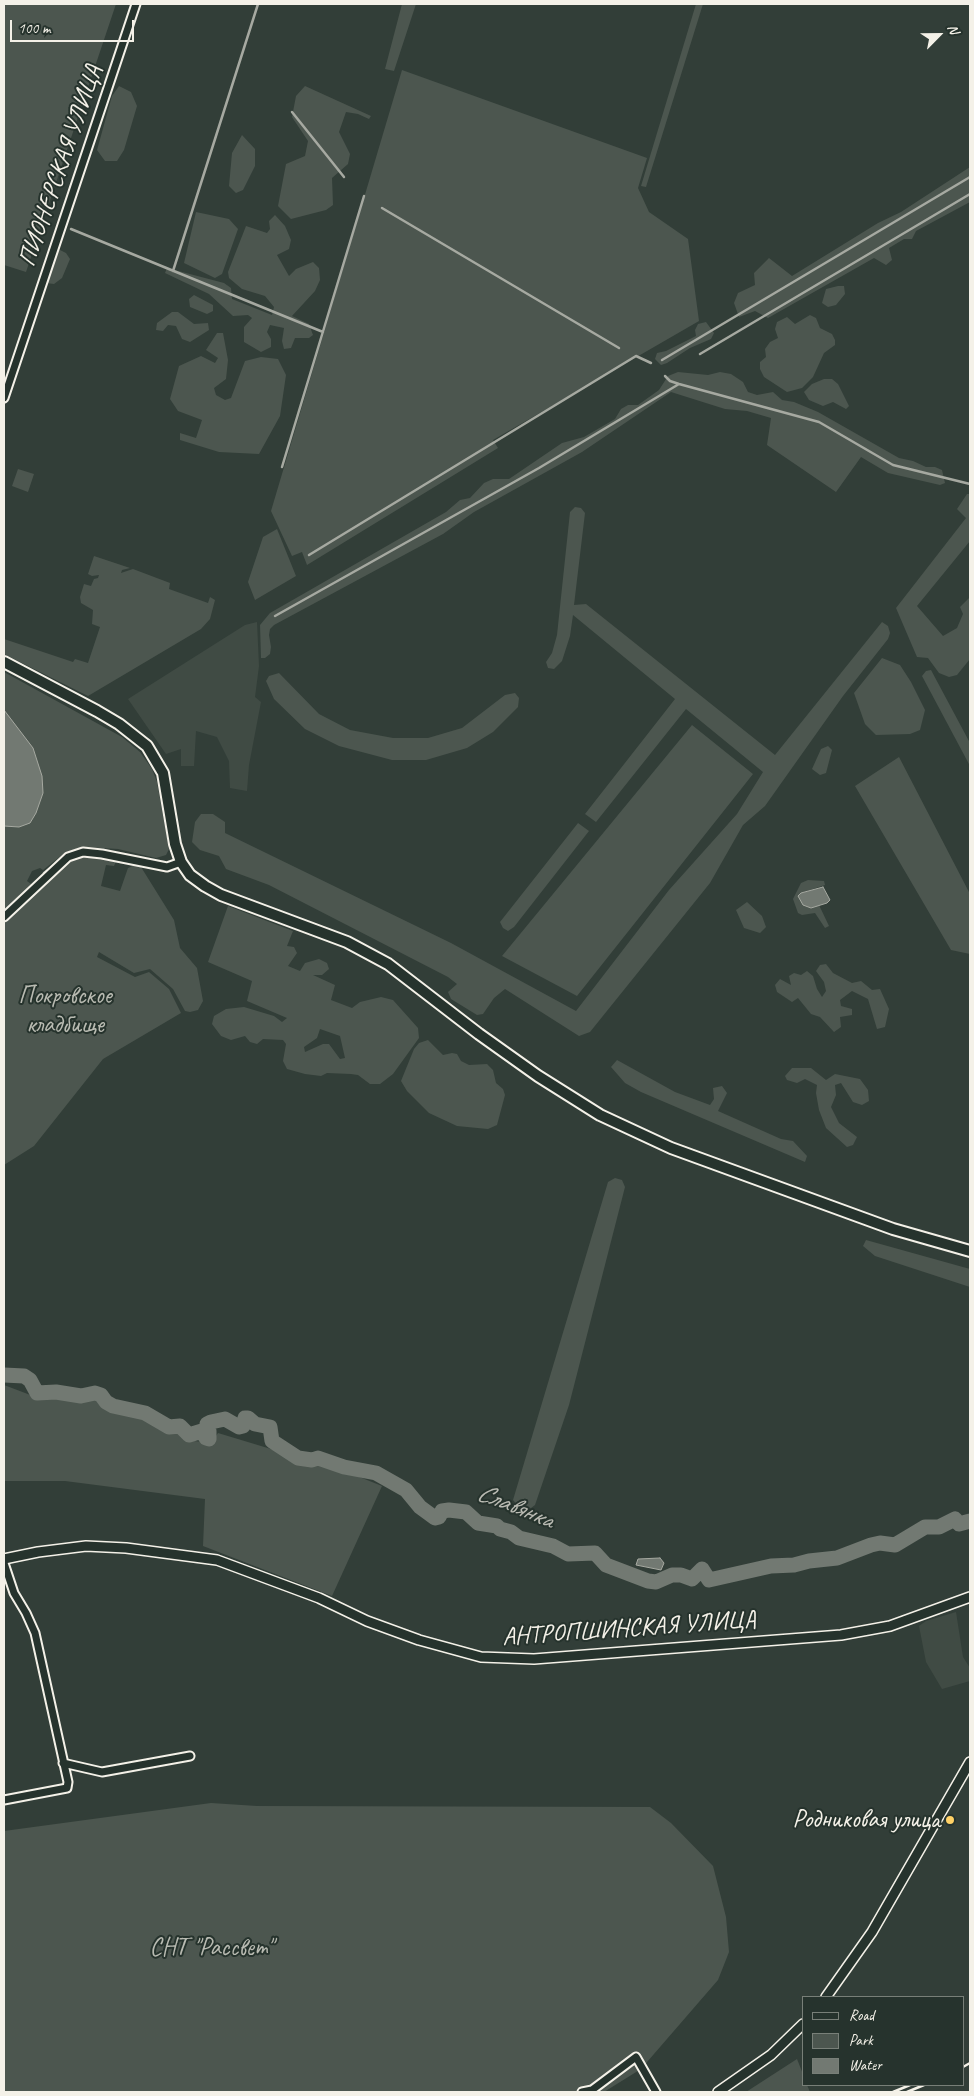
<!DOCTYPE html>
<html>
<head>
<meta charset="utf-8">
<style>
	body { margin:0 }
	#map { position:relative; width:974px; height:2096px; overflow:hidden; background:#323e38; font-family:Caveat,sans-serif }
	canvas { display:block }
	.frame { position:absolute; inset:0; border:5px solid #f4f1e8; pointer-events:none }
	.legend { position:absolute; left:802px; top:1996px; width:162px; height:90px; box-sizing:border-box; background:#26332d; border:1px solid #787f78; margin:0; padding:6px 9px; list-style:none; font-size:15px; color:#f4f1e8 }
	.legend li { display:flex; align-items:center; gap:10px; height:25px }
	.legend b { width:25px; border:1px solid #787f78 }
	.north { position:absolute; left:914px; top:10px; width:50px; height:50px; -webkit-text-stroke:4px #26332d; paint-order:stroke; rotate:67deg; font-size:14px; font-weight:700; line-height:20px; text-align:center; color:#f4f1e8 }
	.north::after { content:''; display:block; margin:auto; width:18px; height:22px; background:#f4f1e8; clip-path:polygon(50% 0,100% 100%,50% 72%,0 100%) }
	.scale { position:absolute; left:10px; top:20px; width:124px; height:22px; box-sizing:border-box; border:2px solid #f4f1e8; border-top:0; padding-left:6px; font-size:15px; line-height:18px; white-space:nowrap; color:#f4f1e8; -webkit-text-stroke:4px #26332d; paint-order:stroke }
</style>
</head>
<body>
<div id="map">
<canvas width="974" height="2096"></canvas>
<div class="frame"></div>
<ul class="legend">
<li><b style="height:6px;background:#26332d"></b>Road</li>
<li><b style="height:14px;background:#4c564f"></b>Park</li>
<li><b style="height:14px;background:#727972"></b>Water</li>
</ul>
<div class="north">N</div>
<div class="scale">100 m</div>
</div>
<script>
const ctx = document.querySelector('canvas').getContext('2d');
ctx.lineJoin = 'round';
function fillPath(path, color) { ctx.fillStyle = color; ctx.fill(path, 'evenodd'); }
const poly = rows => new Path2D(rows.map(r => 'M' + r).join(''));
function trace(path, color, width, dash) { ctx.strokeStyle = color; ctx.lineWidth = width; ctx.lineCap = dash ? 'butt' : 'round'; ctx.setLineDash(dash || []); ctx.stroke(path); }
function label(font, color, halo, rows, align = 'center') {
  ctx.font = font + ' Caveat,sans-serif'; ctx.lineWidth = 4; ctx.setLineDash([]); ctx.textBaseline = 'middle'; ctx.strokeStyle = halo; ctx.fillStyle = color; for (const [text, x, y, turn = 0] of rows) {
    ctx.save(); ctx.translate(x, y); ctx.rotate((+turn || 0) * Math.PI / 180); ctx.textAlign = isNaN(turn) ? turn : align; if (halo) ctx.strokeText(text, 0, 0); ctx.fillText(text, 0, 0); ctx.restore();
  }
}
const built = poly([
	[257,622,259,666,255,697,261,702,249,765,247,791,230,788,229,761,217,737,196,731,194,766,181,766,181,749,166,754,128,699,245,625],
	[956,1612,963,1657,970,1668,970,1681,942,1689,926,1662,919,1626,926,1621]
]);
const green = poly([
	[4,4,116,4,26,272,4,265],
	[402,4,416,4,394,71,385,69],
	[696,4,703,4,646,187,641,186],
	[402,70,647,158,638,188,649,212,688,239,699,321,493,440,498,448,307,565,302,552,292,556,271,511],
	[119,86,131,92,137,106,124,150,117,161,105,161,97,150,112,96],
	[305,86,371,116,369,119,358,114,346,112,339,132,350,154,348,164,332,178,333,205,326,210,291,219,278,206,286,164,305,156,308,141,292,117,296,96],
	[242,135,255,149,255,166,243,190,236,193,229,186,232,153],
	[970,167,970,202,916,231,912,239,904,239,889,248,892,260,886,265,874,258,768,318,755,311,739,317,734,303,738,293,755,285,754,273,769,258,792,276,878,223,901,212],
	[196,212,229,219,238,229,222,274,215,278,184,263],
	[275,215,285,226,291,240,289,249,277,255,289,276,296,269,313,262,319,268,320,280,315,291,292,316,309,324,313,335,309,338,295,338,291,348,284,349,282,341,284,328,270,325,267,332,271,339,271,347,261,352,244,342,244,327,252,318,248,315,233,316,209,294,165,273,167,268,224,283,231,288,232,299,272,315,274,307,265,296,242,289,229,278,228,272,246,226,267,233,270,229,269,221],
	[56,248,66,253,70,259,62,278,54,284,46,283],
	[838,286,844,286,845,294,836,305,828,307,822,303,826,289],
	[194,295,213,305,213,311,207,314,190,307,189,299],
	[172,312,178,312,194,324,208,323,209,330,190,342,182,339,176,326,168,325,163,331,156,330,157,323],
	[810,315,816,318,820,328,832,334,835,340,835,345,824,353,813,377,802,388,787,392,764,377,760,369,760,362,766,357,765,349,770,342,778,338,775,329,777,322,787,317,795,324],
	[706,322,714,333,711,339,690,348,667,363,661,365,655,359,657,353,666,351,696,336,695,330,698,324],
	[217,333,223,333,228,360,226,379,214,388,216,395,225,400,231,398,245,361,261,357,278,359,286,375,280,416,259,454,219,452,180,440,180,433,196,438,202,420,178,411,170,399,179,366,201,356,215,363,218,358,206,350],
	[678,372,708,375,720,372,731,374,743,382,748,392,757,395,773,392,782,400,794,402,818,412,899,458,913,461,926,467,935,467,942,470,945,483,940,485,888,473,861,457,836,492,767,445,771,418,747,411,725,409,671,392,582,452,474,512,443,534,274,625,270,629,269,635,271,647,270,654,265,658,261,658,260,625,270,613,446,512,460,500,470,498,484,483,493,479,509,479,562,443,584,437,615,419,621,409,628,405,638,405,659,390,668,376],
	[824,379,832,379,838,384,849,406,846,409,833,402,823,406,809,400,804,392,812,384],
	[18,469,34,474,28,492,12,486],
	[967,494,970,494,970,541,917,606,943,636,957,628,963,614,960,607,970,597,970,659,957,675,949,677,939,673,928,658,917,657,896,608,966,518,957,509],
	[575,507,581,508,585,513,574,605,586,604,775,755,882,622,888,626,890,633,888,639,843,696,765,806,743,825,710,883,590,1032,579,1036,505,989,494,998,483,1014,477,1015,451,999,448,992,457,984,448,977,269,885,226,869,219,856,200,850,192,842,195,822,201,814,213,814,225,822,225,833,451,943,576,1011,669,890,737,814,763,772,686,709,596,822,585,814,675,699,573,615,570,636,562,661,554,669,548,668,546,662,552,653,557,635,570,512],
	[277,529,296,576,255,600,248,582,263,537],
	[94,556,130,568,122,570,121,573,133,569,170,583,169,589,208,603,210,597,215,600,210,619,201,629,88,696,4,654,4,639,73,662,75,659,88,663,100,627,92,624,93,610,81,603,80,597,84,584,91,586,94,579,98,578,99,575,92,576,88,574],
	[882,658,900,665,911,682,925,710,920,730,910,734,876,735,865,724,854,693],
	[931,670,970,743,970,766,922,676,926,671],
	[4,672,122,737,140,752,152,769,157,782,169,849,166,855,156,858,118,849,83,847,66,852,43,870,40,868,32,871,27,881,31,884,37,882,73,857,117,859,114,866,106,865,101,886,120,891,128,868,135,865,141,867,174,920,180,948,197,968,203,1001,198,1010,190,1012,185,1011,173,989,150,969,134,973,99,952,97,957,135,977,149,972,169,989,181,1013,103,1059,34,1146,4,1165],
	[279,673,319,714,350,730,393,738,428,738,462,728,505,695,515,693,519,698,518,707,493,732,467,748,426,760,392,760,339,746,305,729,274,699,266,681,269,676],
	[692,725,753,774,577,996,502,956],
	[828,746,832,750,826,773,820,775,812,769,821,749],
	[899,757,970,894,970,954,951,950,855,786],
	[578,823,589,831,514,927,508,931,503,928,500,922],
	[808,880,824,881,825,885,801,893,811,908,819,905,829,926,825,928,815,913,802,915,798,913,793,899,801,883],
	[747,902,762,916,766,927,760,933,744,928,736,910],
	[228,906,293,931,287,946,294,947,297,953,288,966,300,971,305,963,319,959,327,963,329,969,322,975,313,975,335,985,331,1000,352,1008,360,1002,381,997,393,1000,418,1028,419,1038,393,1074,380,1084,370,1084,358,1075,351,1074,327,1073,321,1076,305,1074,287,1069,283,1061,286,1044,283,1040,263,1039,257,1044,250,1042,245,1036,231,1040,221,1036,212,1024,214,1016,226,1009,244,1007,274,1016,282,1022,287,1018,247,1001,252,981,208,962],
	[320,1029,340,1036,345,1058,340,1059,329,1044,323,1044,305,1052,304,1047,317,1038],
	[826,964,833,973,852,983,861,981,872,990,880,989,889,1009,885,1027,877,1029,868,999,852,991,840,1000,841,1006,852,1009,852,1015,840,1017,841,1027,834,1032,820,1017,811,1014,798,998,792,1002,777,992,775,985,780,979,791,985,789,976,794,973,801,975,807,971,813,976,817,989,822,997,826,991,824,982,816,971,820,965],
	[428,1040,443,1055,452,1053,457,1054,461,1061,469,1065,487,1064,493,1070,496,1083,503,1089,505,1095,497,1125,488,1129,457,1126,429,1113,407,1091,401,1081,414,1049,419,1043],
	[617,1060,675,1092,710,1105,714,1099,713,1088,722,1086,727,1093,718,1111,781,1139,793,1141,807,1156,805,1162,641,1092,625,1083,611,1067],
	[792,1068,811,1068,826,1080,835,1074,860,1079,868,1090,869,1101,862,1105,853,1102,841,1083,835,1085,836,1095,831,1107,839,1123,857,1137,853,1145,847,1147,826,1128,819,1110,816,1093,817,1085,805,1079,797,1083,787,1080,785,1076],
	[615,1178,622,1180,625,1187,569,1405,535,1505,531,1508,518,1506,513,1500,608,1182],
	[866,1240,970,1269,970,1287,875,1256,863,1246],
	[4,1385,33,1396,72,1400,96,1398,115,1411,134,1413,175,1429,186,1440,211,1443,218,1433,347,1472,382,1486,332,1596,203,1546,205,1499,65,1481,4,1481],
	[211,1803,257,1806,650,1807,671,1823,713,1866,726,1917,729,1952,718,1980,641,2069,604,2092,4,2092,4,1831],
	[797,2059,803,2074,803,2085,807,2085,810,2092,746,2092]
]);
const water = poly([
	[4,710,33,748,42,776,43,793,36,813,30,823,19,827,4,826,4,710],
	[823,887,830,900,827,903,811,908,803,905,798,896,801,893,823,887],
	[660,1558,664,1563,661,1570,636,1565,638,1559,660,1558]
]);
const stream = poly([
	[292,112,344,177],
	[382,208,619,348],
	[71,229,323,332],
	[173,271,258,4],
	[700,354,970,194],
	[662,360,970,177],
	[665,376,670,381,679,384,819,422,893,465,970,484],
	[282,467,364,196],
	[309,555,636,356,651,363],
	[275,616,539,468,679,384],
	[44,873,70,853]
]);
const river = poly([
	[4,1375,24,1376,30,1380,37,1393,56,1392,81,1396,95,1393,101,1395,106,1402,113,1406,145,1413,169,1427,180,1426,189,1435,202,1431,206,1438,209,1439,209,1431,207,1424,211,1422,225,1419,239,1427,243,1426,245,1418,248,1418,255,1424,270,1427,272,1441,298,1458,312,1460,318,1458,344,1467,376,1473,406,1490,420,1507,435,1518,439,1517,442,1511,449,1510,466,1512,478,1523,497,1526,500,1529,511,1532,519,1538,553,1546,568,1554,595,1553,606,1565,648,1581,656,1582,672,1575,681,1575,692,1579,702,1569,709,1580,771,1566,794,1565,809,1561,837,1558,871,1545,880,1543,895,1545,925,1527,939,1527,955,1519,959,1524,970,1521]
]);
const minor = poly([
	[4,398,136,4],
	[4,917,68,857,83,852,102,854,167,867,181,862],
	[4,1563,14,1593,26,1613,35,1633,68,1782,67,1788,4,1800],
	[63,1763,102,1772,190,1756],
	[582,2092,592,2090,636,2057,656,2092]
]);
const tertiary = poly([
	[4,1559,38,1552,86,1546,126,1548,217,1560,319,1598,367,1621,419,1640,481,1657,534,1659,841,1635,890,1626,970,1597],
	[826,1997,872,1932,970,1762],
	[718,2092,771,2055,803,2024]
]);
const secondary = poly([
	[4,662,97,711,119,724,147,746,163,773,175,844,181,862,190,875,205,886,221,895,347,942,388,964,479,1034,538,1076,600,1115,671,1148,893,1229,970,1251]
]);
const rail = poly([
	[963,2067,970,2063],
	[893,2092,910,2085],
	[907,2092,924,2085]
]);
const markers = [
	[950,1820,5,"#ffd166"]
];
const streetNames = [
	["ПИОНЕРСКАЯ УЛИЦА",61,166,-71],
	["АНТРОПШИНСКАЯ УЛИЦА",629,1629,-4]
];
const parkNames = [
	["Покровское",65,996],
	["кладбище",65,1025],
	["СНТ \"Рассвет\"",211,1948]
];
const poiNames = [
	["Родниковая улица",940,1820]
];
const waterNames = [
	["Славянка",515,1507,22]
];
fillPath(built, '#404b44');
fillPath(green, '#4c564f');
fillPath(water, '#727972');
trace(water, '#a6a9a1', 1);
trace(stream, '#a6a9a1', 2.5);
trace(river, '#727972', 15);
trace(minor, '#f4f1e8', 11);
trace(tertiary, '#f4f1e8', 12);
trace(secondary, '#f4f1e8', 14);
trace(minor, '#26332d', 7);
trace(tertiary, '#26332d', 9);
trace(secondary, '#26332d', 10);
trace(rail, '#f4f1e8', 2.5);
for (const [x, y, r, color] of markers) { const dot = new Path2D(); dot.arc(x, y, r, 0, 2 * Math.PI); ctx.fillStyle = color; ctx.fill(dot); trace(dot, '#26332d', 2); }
label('25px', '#f4f1e8', '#26332d', streetNames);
label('25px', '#b9bbb2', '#26332d', parkNames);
label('25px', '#f4f1e8', '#26332d', poiNames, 'right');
label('italic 26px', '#babbb3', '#26332d', waterNames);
</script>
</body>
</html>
